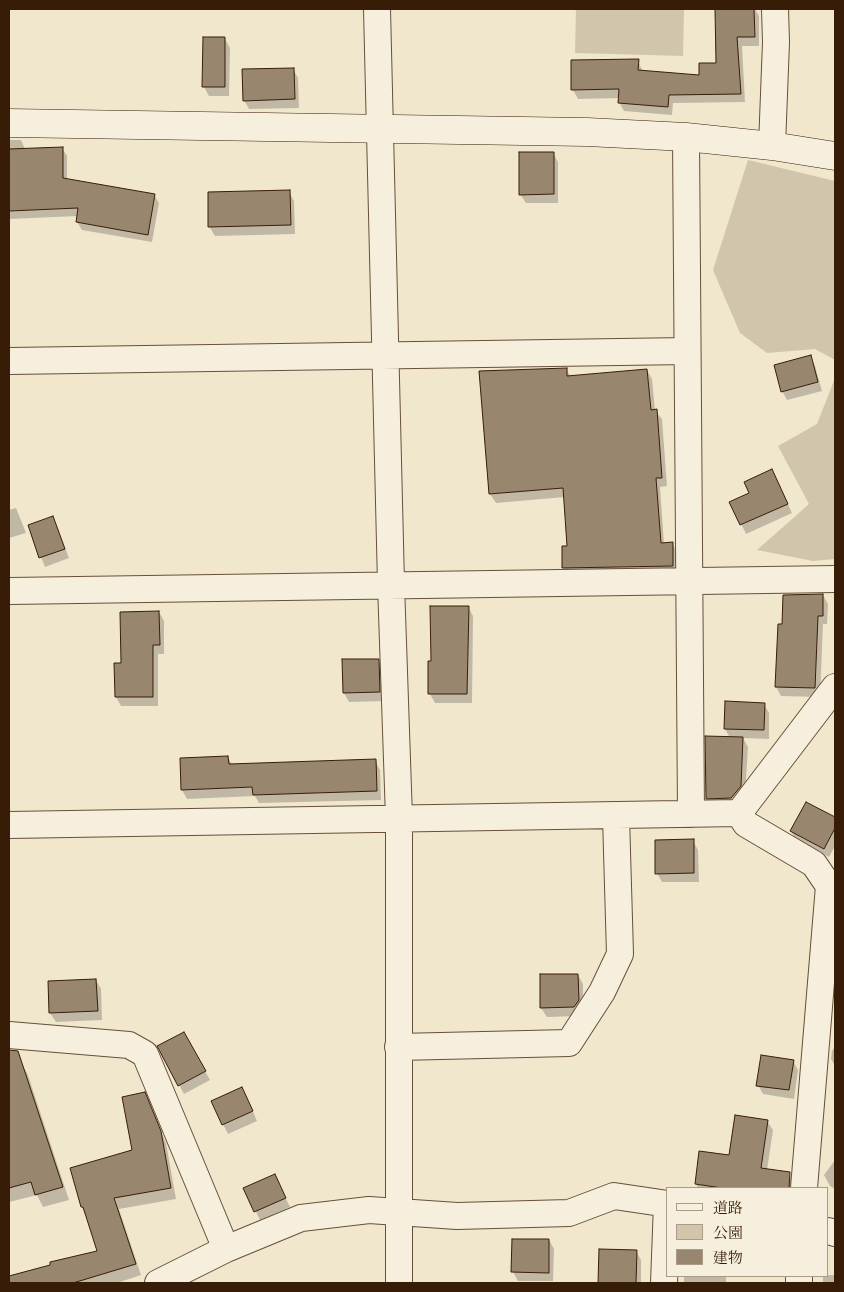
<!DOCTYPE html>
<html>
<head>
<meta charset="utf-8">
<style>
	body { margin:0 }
	#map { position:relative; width:844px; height:1292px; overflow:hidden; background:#f1e7cd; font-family:Cardo,"Noto Serif JP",serif }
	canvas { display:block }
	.frame { position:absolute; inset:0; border:10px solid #371d08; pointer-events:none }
	.legend { position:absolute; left:666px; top:1187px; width:162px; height:90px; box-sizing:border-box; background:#f6efde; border:1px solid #aa9b88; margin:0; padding:6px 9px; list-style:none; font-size:15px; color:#371d08 }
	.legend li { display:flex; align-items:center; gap:10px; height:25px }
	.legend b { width:25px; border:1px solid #aa9b88 }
</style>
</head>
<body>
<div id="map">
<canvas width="844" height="1292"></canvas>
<div class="frame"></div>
<ul class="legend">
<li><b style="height:6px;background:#f6efde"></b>道路</li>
<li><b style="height:14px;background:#d1c5ac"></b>公園</li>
<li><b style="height:14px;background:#98866e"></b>建物</li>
</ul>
</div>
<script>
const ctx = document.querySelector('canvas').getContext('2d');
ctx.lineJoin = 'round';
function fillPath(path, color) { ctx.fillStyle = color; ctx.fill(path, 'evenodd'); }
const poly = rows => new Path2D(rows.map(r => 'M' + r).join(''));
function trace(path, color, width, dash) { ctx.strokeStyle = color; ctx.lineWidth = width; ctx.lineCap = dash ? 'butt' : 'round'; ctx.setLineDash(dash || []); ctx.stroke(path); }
const green = poly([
	[576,9,684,9,683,56,575,53],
	[748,160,835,181,835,360,815,349,767,353,740,333,713,270],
	[835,378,835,559,813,561,757,550,809,504,778,446,817,424]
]);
const shadow = poly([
	[716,9,755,9,759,16,759,46,742,46,745,102,673,103,672,115,624,111,619,102,619,98,578,99,573,90,638,61,643,72,700,76,717,64],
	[225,39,230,48,229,96,209,96,204,87],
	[293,69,298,78,299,108,249,109,244,100],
	[9,140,21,140,25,149,62,148,67,156,67,180,154,195,159,203,152,242,82,230,77,222,78,216,9,219],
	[553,153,558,162,558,203,526,203,520,194],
	[289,192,294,201,295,234,215,236,209,226],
	[810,357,815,366,822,391,787,400,782,391],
	[566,369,571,377,647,370,652,379,655,411,662,419,667,486,660,487,664,544,672,543,677,552,678,574,569,577,564,568,568,547,565,497,496,503,490,494],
	[777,480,792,513,746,534,731,502],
	[16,508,26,533,9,538,9,510],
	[53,517,69,558,45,567,29,525],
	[823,595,828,604,827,624,823,624,820,697,781,696,776,687,779,625,784,625],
	[468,607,473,616,472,703,435,703,430,694,429,662,432,662],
	[159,612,164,621,164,654,158,654,158,706,121,706,116,697,116,665,122,665],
	[378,660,383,669,384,701,349,702,344,693],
	[764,704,769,713,769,739,743,738,748,747,745,795,712,807,707,798,730,738,725,729],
	[228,757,232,765,375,761,380,770,381,800,259,803,255,796,187,799,182,790],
	[806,803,835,818,835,846,829,857,796,840,791,831],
	[693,841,698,850,699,882,662,882,657,873],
	[578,975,583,984,583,1010,579,1016,547,1017,541,1008],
	[96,980,101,989,102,1020,56,1022,50,1013],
	[184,1034,210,1080,184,1094,159,1047],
	[835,1046,835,1066,831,1059,832,1051],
	[793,1061,798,1070,794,1099,763,1094,758,1085],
	[21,1062,28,1075,69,1200,43,1207,37,1195,9,1202,9,1162,24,1159,9,1113,9,1066],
	[144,1094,166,1143,176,1199,119,1209,141,1275,117,1283,9,1283,9,1277,99,1251,82,1207,133,1151],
	[247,1098,257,1121,228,1134,212,1102],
	[767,1121,773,1130,767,1170,789,1174,794,1183,793,1188,698,1188,696,1184,730,1157],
	[835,1160,835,1189,830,1186,824,1175],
	[279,1185,290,1207,260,1220,245,1189],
	[549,1240,554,1249,553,1281,518,1281,513,1272],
	[636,1251,641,1260,641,1283,600,1283],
	[828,1275,835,1275,835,1283,823,1283,823,1276],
	[684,1276,726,1276,726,1283,774,1283,684,1283]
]);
const building = poly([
	[715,9,754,9,755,37,737,37,741,94,669,95,668,107,618,103,619,89,571,90,571,60,639,59,638,70,699,75,699,63,716,63,715,9],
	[203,37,225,37,225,87,202,87,203,37],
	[294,68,295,99,243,101,242,69,294,68],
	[63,147,63,178,155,194,148,235,76,222,78,208,9,211,9,149,63,147],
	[519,152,554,152,554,194,519,195,519,152],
	[290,190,291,225,208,227,208,192,290,190],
	[811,355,818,382,781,392,774,365,811,355],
	[567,368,567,376,647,369,651,410,657,409,662,478,656,478,661,543,673,542,673,566,562,568,562,546,567,546,563,488,489,494,479,371,567,368],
	[772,469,788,504,740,525,729,502,749,493,744,482,772,469],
	[53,516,65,549,39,558,28,525,53,516],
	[823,594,823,616,818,616,815,688,775,687,778,624,782,624,783,595,823,594],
	[430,606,469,606,467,694,428,694,428,661,431,661,430,606],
	[159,611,160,645,153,645,153,697,115,697,114,663,121,663,120,612,159,611],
	[342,659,379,659,380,692,343,693,342,659],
	[725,701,765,703,764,730,724,729,725,701],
	[705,736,743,737,741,786,731,798,706,799,705,736],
	[228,756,229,764,376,759,377,791,253,795,252,787,181,790,180,758,228,756],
	[806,802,835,817,835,828,824,849,790,831,806,802],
	[694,839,694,873,655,874,655,840,694,839],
	[540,974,578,974,579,1000,574,1007,540,1008,540,974],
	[96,979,98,1011,49,1013,48,981,96,979],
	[184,1032,206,1071,178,1086,157,1046,184,1032],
	[9,1050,18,1051,63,1187,35,1195,31,1182,9,1188,9,1050],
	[761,1055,794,1060,789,1090,756,1086,761,1055],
	[242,1087,253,1111,222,1125,211,1101,242,1087],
	[145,1092,161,1131,171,1188,114,1198,136,1264,73,1283,9,1283,9,1276,50,1265,50,1262,97,1251,83,1207,81,1207,70,1168,132,1150,122,1097,145,1092],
	[735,1115,768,1120,761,1168,790,1172,789,1188,722,1188,695,1184,699,1151,729,1155,735,1115],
	[275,1174,286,1198,254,1212,243,1188,275,1174],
	[512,1239,549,1239,549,1273,511,1272,512,1239],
	[599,1249,637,1250,636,1283,598,1283,599,1249]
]);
const street = poly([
	[377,9,391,584,399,818,399,1283],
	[686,137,691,814],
	[772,146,776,42,775,9],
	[9,361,687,351],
	[9,591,835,579],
	[739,813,746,824,814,864,829,886,804,1188],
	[739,813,835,687],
	[9,825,739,813],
	[9,1035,129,1045,145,1054,226,1249],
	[398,1047,569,1043,602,992,620,954,616,817],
	[828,1231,835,1233],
	[158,1283,226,1249,301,1218,369,1210,457,1216,569,1213,614,1196,668,1204],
	[664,1283,667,1204],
	[799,1283,799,1276]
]);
const secondary = poly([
	[9,123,587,132,686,137,772,146,835,156]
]);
fillPath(green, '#d1c5ac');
fillPath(shadow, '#0003');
fillPath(building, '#98866e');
trace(building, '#371d08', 1);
trace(street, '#665039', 28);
trace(secondary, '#371d08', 29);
trace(street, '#f6efde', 26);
trace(secondary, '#f6efde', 28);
</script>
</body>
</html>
